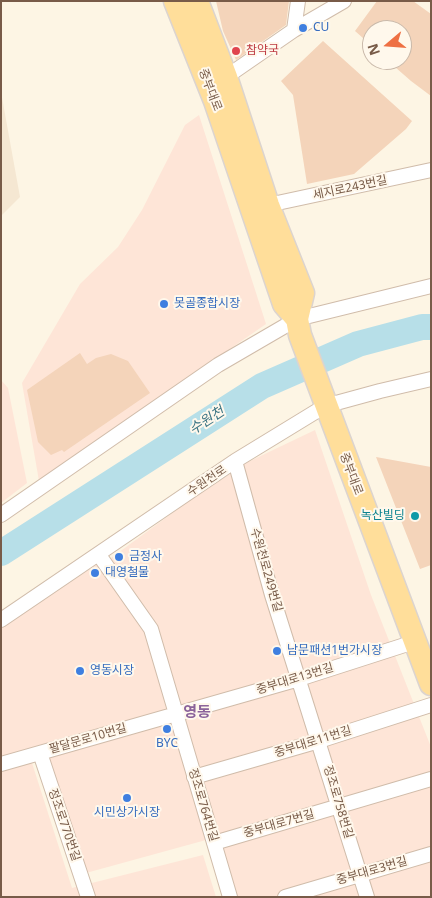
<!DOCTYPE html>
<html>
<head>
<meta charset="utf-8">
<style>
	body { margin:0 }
	#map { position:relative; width:432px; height:898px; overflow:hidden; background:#fdf5e4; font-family:"Noto Sans",sans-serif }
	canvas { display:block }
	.frame { position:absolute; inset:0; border:2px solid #785b48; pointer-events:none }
	.north { position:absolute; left:362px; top:20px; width:50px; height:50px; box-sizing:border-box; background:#fff8ec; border:1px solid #c9b9aa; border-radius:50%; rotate:252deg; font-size:14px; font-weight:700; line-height:20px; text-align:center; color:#785b48 }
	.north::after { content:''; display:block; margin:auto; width:18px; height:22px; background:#ee7043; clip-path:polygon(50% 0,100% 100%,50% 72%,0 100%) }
</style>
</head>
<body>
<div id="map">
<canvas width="432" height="898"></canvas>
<div class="frame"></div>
<div class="north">N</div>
</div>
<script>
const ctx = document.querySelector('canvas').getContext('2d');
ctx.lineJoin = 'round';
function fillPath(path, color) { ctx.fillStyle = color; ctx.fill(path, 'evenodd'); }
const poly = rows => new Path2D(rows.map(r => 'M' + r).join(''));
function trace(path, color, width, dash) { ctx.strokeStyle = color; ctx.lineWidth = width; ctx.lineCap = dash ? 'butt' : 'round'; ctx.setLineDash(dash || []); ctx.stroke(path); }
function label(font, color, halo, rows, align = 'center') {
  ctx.font = font + ' "Noto Sans","Noto Sans KR",sans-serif'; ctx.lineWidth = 4; ctx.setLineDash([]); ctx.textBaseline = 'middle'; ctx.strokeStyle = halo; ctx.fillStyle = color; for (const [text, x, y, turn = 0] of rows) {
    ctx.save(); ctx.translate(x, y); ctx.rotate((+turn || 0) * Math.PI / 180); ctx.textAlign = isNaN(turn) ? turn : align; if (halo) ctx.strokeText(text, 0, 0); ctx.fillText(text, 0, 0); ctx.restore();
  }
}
const residential = poly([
	[1,92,20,197,1,216]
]);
const commercial = poly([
	[199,115,266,324,39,481,22,383,80,284,118,247,142,210,185,125],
	[1,380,8,388,27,483,1,503],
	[315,430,371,595,431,747,431,897,236,897,153,627,107,561,186,503,248,462],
	[101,562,148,630,171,711,1,761,1,626],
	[171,722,206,840,86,873,46,756],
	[32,763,72,888,203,855,216,897,1,897,1,771]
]);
const river = poly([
	[1,553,262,386,358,344,422,327,431,327]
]);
const building = poly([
	[216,1,289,1,286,25,236,60,223,31],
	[377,1,413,1,431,14,431,96,411,81,387,60,402,60,402,30,372,30,372,46,355,31],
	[323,41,412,121,406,129,354,174,307,184,293,95,281,81],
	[80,353,87,364,96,358,111,354,128,361,150,393,64,452,62,450,51,455,38,442,27,390],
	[376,457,431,467,431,565,420,569]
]);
const street = poly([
	[294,30,344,1],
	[226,77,294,30,298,1],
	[268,205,431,170],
	[235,461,272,595,367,897],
	[1,515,218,365,297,319,431,286],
	[99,555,151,629,230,897],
	[1,620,235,461,325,406,380,391,431,379],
	[40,753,88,897],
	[1,764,299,679,414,642],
	[194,777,319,741,431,705],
	[214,843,431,779],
	[285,897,431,854]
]);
const primary = poly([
	[175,1,215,101,284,304,297,319],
	[197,1,226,77,268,205,303,293,297,319,300,335,431,684]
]);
const markers = [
	[303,28,5,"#3f7fe0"],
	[236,51,5,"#e0444e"],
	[164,304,5,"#3f7fe0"],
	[415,516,5,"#0f9aa8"],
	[119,557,5,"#3f7fe0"],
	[95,573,5,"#3f7fe0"],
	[277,651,5,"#3f7fe0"],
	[80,671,5,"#3f7fe0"],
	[167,729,5,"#3f7fe0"],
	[127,798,5,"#3f7fe0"]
];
const shopNames = [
	["CU",313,28],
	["못골종합시장",174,304],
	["금정사",129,557],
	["대영철물",105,573],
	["남문패션1번가시장",287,651],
	["영동시장",90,671],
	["BYC",167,744,"center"],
	["시민상가시장",127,813,"center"]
];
const healthNames = [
	["참약국",246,51]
];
const streetNames = [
	["중부대로",210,90,69],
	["세지로243번길",350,188,-12],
	["중부대로",351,474,69],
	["수원천로",207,481,-34],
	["수원천로249번길",266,570,74],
	["중부대로13번길",295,679,-17],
	["팔달문로10번길",88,739,-16],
	["중부대로11번길",313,742,-17],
	["정조로758번길",338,802,73],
	["정조로764번길",203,805,73],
	["중부대로7번길",279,824,-16],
	["정조로770번길",64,825,71],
	["중부대로3번길",372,871,-16]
];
const cultureNames = [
	["녹산빌딩",405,516]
];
const waterNames = [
	["수원천",207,421,-33]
];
const quarterNames = [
	["영동",197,713]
];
fillPath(residential, '#f5e7d2');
fillPath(commercial, '#fee5d7');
trace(river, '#b7dfe8', 26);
fillPath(building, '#f4d4ba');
trace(street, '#d0bcaa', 16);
trace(primary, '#dcd4cf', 25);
trace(street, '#fff', 14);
trace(primary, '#ffde9a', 22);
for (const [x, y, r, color] of markers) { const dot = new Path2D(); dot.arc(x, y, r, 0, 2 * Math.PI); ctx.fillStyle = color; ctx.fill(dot); trace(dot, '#fff8ec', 2); }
label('12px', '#366cbe', '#fff8ec', shopNames, 'left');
label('12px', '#be3a42', '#fff8ec', healthNames, 'left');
label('12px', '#785b48', '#fff8ec', streetNames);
label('12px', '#0d838f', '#fff8ec', cultureNames, 'right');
label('italic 14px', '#3e7685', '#fff8ec', waterNames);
label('bold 15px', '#8b639b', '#fff8ec', quarterNames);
</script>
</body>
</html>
